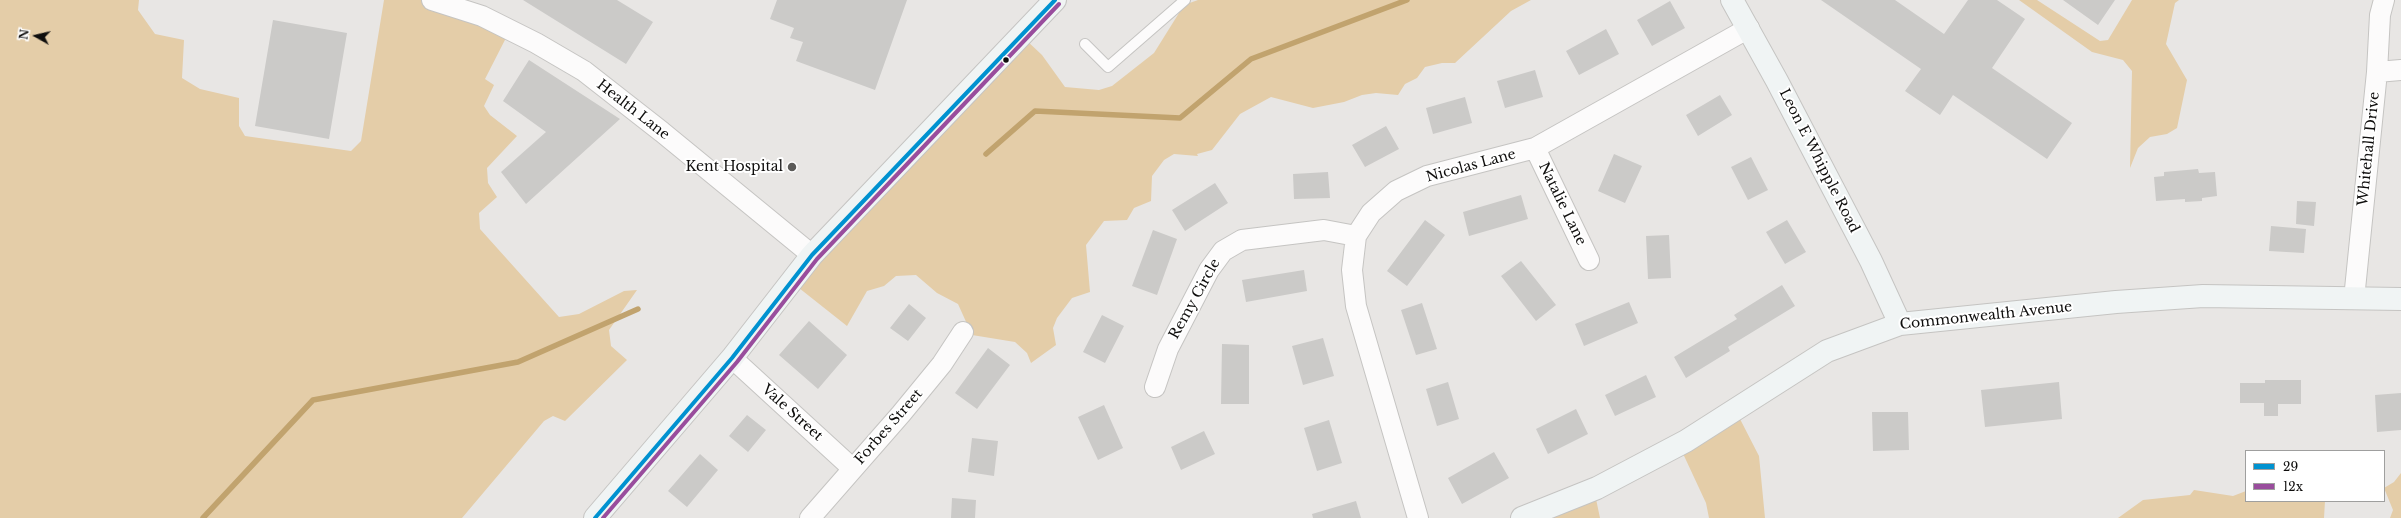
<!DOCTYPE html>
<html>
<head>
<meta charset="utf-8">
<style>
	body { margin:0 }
	#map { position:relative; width:2401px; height:518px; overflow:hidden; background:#e8e6e4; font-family:"Libre Baskerville",serif }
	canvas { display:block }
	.legend { position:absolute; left:2245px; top:450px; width:140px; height:52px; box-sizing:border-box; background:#fff; border:1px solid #9f9f9e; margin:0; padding:5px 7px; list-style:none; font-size:12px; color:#0f0e0d }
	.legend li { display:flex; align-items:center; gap:8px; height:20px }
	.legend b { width:20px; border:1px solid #9f9f9e }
	.north { position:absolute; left:16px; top:16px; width:40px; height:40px; -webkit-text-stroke:3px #fff; paint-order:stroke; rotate:278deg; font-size:11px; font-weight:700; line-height:16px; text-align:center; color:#0f0e0d }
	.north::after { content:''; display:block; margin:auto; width:14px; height:18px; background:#0f0e0d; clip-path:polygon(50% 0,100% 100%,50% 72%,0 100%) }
</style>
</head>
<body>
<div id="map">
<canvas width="2401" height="518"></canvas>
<ul class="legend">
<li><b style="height:5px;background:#0092d0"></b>29</li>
<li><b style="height:5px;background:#994d9d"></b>12x</li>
</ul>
<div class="north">N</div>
</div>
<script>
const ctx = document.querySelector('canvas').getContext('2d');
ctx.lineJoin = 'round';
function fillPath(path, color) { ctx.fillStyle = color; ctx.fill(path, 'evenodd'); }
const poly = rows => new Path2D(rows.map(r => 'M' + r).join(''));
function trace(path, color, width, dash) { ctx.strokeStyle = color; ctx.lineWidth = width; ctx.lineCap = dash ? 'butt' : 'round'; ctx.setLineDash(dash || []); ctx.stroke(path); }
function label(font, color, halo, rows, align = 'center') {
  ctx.font = font + ' "Libre Baskerville",serif'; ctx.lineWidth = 4; ctx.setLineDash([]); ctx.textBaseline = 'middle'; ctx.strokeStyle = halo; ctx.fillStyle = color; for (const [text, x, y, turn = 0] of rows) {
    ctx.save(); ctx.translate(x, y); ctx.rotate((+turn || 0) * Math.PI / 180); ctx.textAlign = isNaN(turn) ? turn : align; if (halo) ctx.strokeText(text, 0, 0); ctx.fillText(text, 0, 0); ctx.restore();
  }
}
const green = poly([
	[0,0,139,0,138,10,155,34,184,40,182,78,200,89,239,98,239,126,245,136,351,151,361,141,384,0,427,0,508,34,485,79,494,85,484,106,490,115,517,136,487,168,488,183,497,197,479,213,480,229,559,317,579,314,624,291,637,290,609,330,611,346,627,360,565,421,553,416,544,421,462,518,0,518],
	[1198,0,1531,0,1511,11,1455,63,1442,63,1425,67,1417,78,1405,84,1398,95,1376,93,1362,95,1344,102,1313,108,1271,97,1240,114,1212,150,1197,154,1198,156,1174,154,1164,160,1152,176,1151,201,1134,208,1127,220,1104,221,1086,245,1090,292,1072,298,1057,318,1053,328,1056,345,1031,363,1027,353,1015,342,972,335,958,304,937,293,916,275,896,276,884,286,867,291,847,326,799,288,815,268,1025,39,1042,55,1065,87,1099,90,1112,86,1154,53,1184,5],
	[2019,0,2037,0,2100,41,2108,40,2132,0,2179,0,2175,3,2166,44,2187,80,2177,128,2167,134,2150,137,2138,148,2130,168,2132,71,2123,60,2092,52],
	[1740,419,1759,456,1765,518,1709,518,1706,503,1679,445],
	[2401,473,2401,518,2390,518,2393,510,2384,488,2394,482],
	[2194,490,2233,496,2246,491,2246,501,2325,501,2324,518,2118,518,2143,500,2190,495],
	[1596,499,1600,518,1523,518]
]);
const stream = poly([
	[986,154,1035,111,1180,118,1251,59,1407,0],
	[203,518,313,400,518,362,638,309]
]);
const building = poly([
	[523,0,617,0,653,22,626,64],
	[777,0,907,0,875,90,796,61,803,42,790,38,794,28,770,19],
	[1821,0,1895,0,1944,34,1968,0,1997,0,2025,19,1992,68,2072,123,2047,159,1953,95,1940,115,1905,91,1921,69],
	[2063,0,2115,0,2098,25],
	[1670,1,1685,28,1652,46,1637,20],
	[273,20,347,33,329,139,255,126],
	[1606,29,1619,54,1579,75,1566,51],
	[529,60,620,119,526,204,501,172,546,132,503,101],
	[1535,70,1543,97,1505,108,1497,81],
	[1720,95,1732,115,1698,136,1686,115],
	[1465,97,1472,123,1433,134,1426,108],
	[1386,126,1399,149,1365,167,1352,145],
	[1614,154,1642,166,1625,203,1598,191],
	[1751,157,1768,190,1748,200,1731,167],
	[2198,169,2199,173,2215,172,2217,196,2202,198,2202,201,2185,202,2185,199,2156,201,2154,177,2164,176,2164,172],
	[1328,172,1330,198,1294,199,1293,174],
	[1215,183,1228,203,1185,231,1172,210],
	[1521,195,1528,219,1469,236,1463,212],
	[2297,201,2316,202,2314,226,2296,224],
	[1425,220,1445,235,1407,286,1387,271],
	[1787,220,1806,252,1785,264,1766,232],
	[2271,226,2306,229,2304,253,2269,251],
	[1153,230,1177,239,1157,295,1132,286],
	[1669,235,1671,278,1648,279,1646,236],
	[1521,261,1556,305,1536,321,1501,276],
	[1304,270,1307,291,1246,302,1242,280],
	[1782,285,1795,306,1728,347,1730,351,1686,378,1674,357,1737,319,1734,315],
	[1629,302,1638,323,1584,346,1575,324],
	[1422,303,1437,349,1416,355,1401,310],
	[909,304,926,318,908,341,890,328],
	[1102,315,1124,326,1105,363,1083,352],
	[809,321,847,355,818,389,779,355],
	[1323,338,1334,376,1303,385,1292,346],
	[1222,344,1249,345,1249,404,1221,404],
	[988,348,1010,365,977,409,955,393],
	[1646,375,1656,397,1615,416,1605,395],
	[2265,380,2301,380,2301,404,2278,404,2278,416,2264,416,2264,403,2240,403,2240,383,2265,383],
	[1448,382,1459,419,1437,426,1426,389],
	[2059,382,2062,419,1985,427,1981,390],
	[2401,393,2401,430,2377,432,2375,395],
	[1104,405,1123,448,1098,460,1078,417],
	[1576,409,1588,434,1548,454,1536,429],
	[1872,412,1908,412,1909,450,1873,451],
	[747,415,766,430,748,452,729,436],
	[1329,420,1342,463,1317,471,1304,428],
	[1204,431,1215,454,1181,470,1171,447],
	[972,438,998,441,994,476,968,472],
	[1494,452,1509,478,1462,504,1448,478],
	[700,454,718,470,687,507,668,491],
	[952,498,976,500,975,518,951,518],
	[1356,501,1361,518,1313,518,1312,514]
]);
const lane = poly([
	[1085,44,1108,67,1185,0]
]);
const street = poly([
	[432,0,482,16,536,43,584,71,662,132,812,255],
	[2377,72,2401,70],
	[1535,148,1589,260],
	[2354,299,2377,72,2380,15,2384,0],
	[732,358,852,468],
	[1155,387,1168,349,1209,270,1223,251,1242,240,1324,230,1356,236],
	[810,518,901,414,942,364,963,332],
	[1418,518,1356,306,1352,270,1356,236,1371,213,1396,191,1427,176,1535,148,1749,28]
]);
const secondary = poly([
	[1732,0,1777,81,1871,261,1900,324],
	[595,518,732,358,812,255,1055,0],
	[1522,518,1597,488,1686,441,1827,351,1900,324,2116,302,2203,296,2401,299]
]);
const bus1 = poly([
	[595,518,732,358,812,255,1055,0]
]);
const bus2 = poly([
	[603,518,737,362,817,259,1059,4]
]);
const markers = [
	[1006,60,3.5,"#0f0e0d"],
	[792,167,5,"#5b5a58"]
];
const streetNames = [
	["Health Lane",633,110,38],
	["Whitehall Drive",2369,149,-84],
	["Leon E Whipple Road",1819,161,63],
	["Nicolas Lane",1471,166,-15],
	["Natalie Lane",1562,204,64],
	["Remy Circle",1195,299,-61],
	["Commonwealth Avenue",1986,316,-6],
	["Vale Street",792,413,42],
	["Forbes Street",889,427,-49]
];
const poiNames = [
	["Kent Hospital",783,167]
];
fillPath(green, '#e4cda8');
trace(stream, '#c1a36e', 5.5);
fillPath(building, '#cbcac8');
trace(lane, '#c5c4c2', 12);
trace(street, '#c5c4c2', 22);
trace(secondary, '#c5c4c2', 24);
trace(lane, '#fcfbfb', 10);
trace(street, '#fcfbfb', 20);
trace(secondary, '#f0f4f4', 22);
trace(bus1, '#0092d0', 4);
trace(bus2, '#994d9d', 4);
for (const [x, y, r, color] of markers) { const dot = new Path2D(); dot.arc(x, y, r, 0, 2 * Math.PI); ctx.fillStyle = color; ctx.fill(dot); trace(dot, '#fff', 1.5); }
label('14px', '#0f0e0d', '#fff', streetNames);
label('14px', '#0f0e0d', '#fff', poiNames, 'right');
</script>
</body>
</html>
